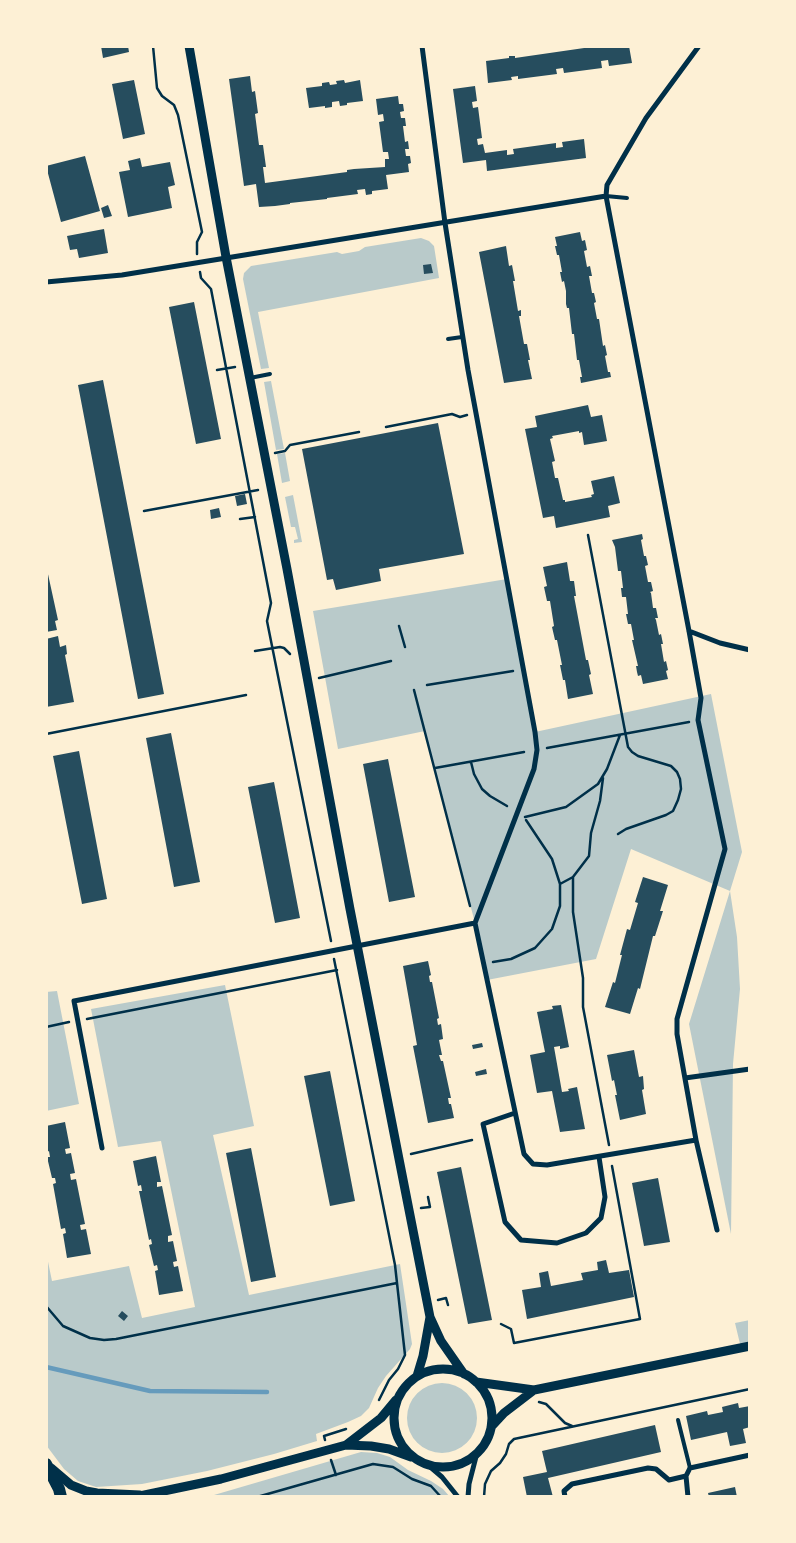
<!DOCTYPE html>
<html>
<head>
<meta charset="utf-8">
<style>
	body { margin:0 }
	#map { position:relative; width:796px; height:1543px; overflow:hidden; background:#fdf0d5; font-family:Arial,sans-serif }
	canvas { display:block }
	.frame { position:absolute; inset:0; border:48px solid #fdf0d5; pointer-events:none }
</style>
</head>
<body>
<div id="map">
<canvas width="796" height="1543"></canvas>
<div class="frame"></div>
</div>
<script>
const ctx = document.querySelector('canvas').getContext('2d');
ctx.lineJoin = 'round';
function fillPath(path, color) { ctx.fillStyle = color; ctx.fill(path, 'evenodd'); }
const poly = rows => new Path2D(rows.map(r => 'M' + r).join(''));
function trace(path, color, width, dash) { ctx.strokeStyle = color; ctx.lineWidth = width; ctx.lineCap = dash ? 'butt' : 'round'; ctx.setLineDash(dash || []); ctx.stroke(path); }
const green = poly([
	[421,238,429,241,434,246,439,278,258,312,269,368,261,369,243,279,244,273,251,266,337,252,342,254,359,251,365,247],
	[271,381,284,449,276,450,264,382],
	[285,453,290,481,282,483,277,454],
	[293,495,302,542,294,543,294,540,298,539,295,527,291,527,285,497],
	[507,579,535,732,711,694,742,852,730,891,737,937,740,989,733,1064,731,1234,689,1024,730,891,631,849,596,959,487,980,475,923,425,731,338,749,313,611],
	[225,985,254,1126,213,1135,249,1295,400,1264,412,1344,410,1349,386,1376,378,1388,369,1408,361,1416,348,1422,316,1434,317,1441,274,1454,207,1471,142,1484,96,1487,78,1481,64,1469,46,1445,46,1252,52,1281,129,1266,142,1318,195,1307,161,1141,118,1147,91,1009],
	[57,991,79,1104,46,1111,46,992],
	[750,1320,750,1346,741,1348,735,1323],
	'407 1418a35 35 0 1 1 70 0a35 35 0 1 1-70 0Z',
	[361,1452,377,1453,390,1457,408,1470,431,1481,443,1489,450,1497,201,1497,214,1495]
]);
const stream = poly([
	[46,1367,150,1391,267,1392]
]);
const building = poly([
	[101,46,128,46,129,52,103,58],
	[598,46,629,46,632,63,609,66,608,60,601,61,602,68,564,73,563,68,556,69,557,74,518,79,518,76,511,77,512,80,488,83,486,61,509,58,509,56,515,56,515,58],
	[250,76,252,92,255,91,258,113,255,114,259,145,263,145,266,167,263,167,265,183,347,172,347,170,354,169,385,167,385,159,389,159,388,152,383,152,379,122,384,121,383,114,378,115,376,99,398,96,399,104,403,104,404,111,400,112,401,118,405,118,406,126,403,126,405,142,408,141,409,149,405,149,406,156,410,156,411,163,408,164,409,172,386,175,388,189,372,191,372,194,366,195,365,189,357,190,358,194,327,198,327,199,290,203,290,204,275,206,259,207,256,184,244,186,229,79],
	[134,80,145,134,123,139,112,84],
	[344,80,345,83,360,80,363,101,347,103,347,105,340,106,339,101,332,102,332,107,325,108,325,106,309,108,306,88,322,86,322,83,329,82,330,85,337,84,336,81],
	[475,86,477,101,472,102,473,108,478,107,482,138,477,139,478,145,483,144,485,153,507,150,507,155,514,154,513,149,556,143,556,148,563,147,562,142,584,139,586,158,487,171,486,160,463,163,453,89],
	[85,156,100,211,61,222,46,166],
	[140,158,142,167,170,162,175,185,168,187,172,208,128,217,119,172,130,170,128,161],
	[108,205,112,216,104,218,101,208],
	[104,229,108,253,79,258,77,249,70,250,67,236],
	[580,232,582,241,585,240,587,250,584,251,587,267,590,266,592,276,589,276,592,293,594,293,596,302,594,303,597,319,599,319,603,346,605,345,607,355,605,356,608,372,610,372,611,377,581,383,580,377,582,377,579,360,577,360,574,334,572,334,569,308,567,308,566,304,566,291,564,281,562,282,560,272,562,272,559,255,557,255,555,246,557,246,555,237],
	[506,246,509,266,512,265,515,281,513,281,518,311,521,310,521,316,519,316,524,344,527,344,530,360,528,360,532,379,504,383,479,252],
	[431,264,433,273,424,274,423,265],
	[194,302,221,439,196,444,169,307],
	[103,380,164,694,138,699,78,385],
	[588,405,591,417,602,415,607,441,584,445,582,432,579,433,579,431,552,436,553,438,550,439,555,461,552,462,555,478,558,478,563,500,565,500,565,502,592,497,591,495,594,494,591,481,614,476,620,503,608,506,610,517,556,528,554,516,543,518,525,429,537,427,535,416],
	[438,423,464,554,379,569,381,581,336,590,333,579,327,580,302,449],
	[245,494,247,504,237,506,235,496],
	[219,508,221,517,211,519,210,510],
	[642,534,643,539,641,540,644,556,646,556,648,565,645,566,648,582,651,582,653,591,650,592,651,593,653,608,656,608,658,618,655,618,656,620,659,635,661,634,663,644,661,644,664,662,666,661,668,670,666,671,668,679,643,684,641,675,638,676,637,672,636,666,638,666,632,640,634,640,631,624,628,624,626,614,628,614,626,597,622,597,621,588,623,588,621,571,618,571,615,547,612,540],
	[567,562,570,581,574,581,576,596,574,596,586,660,588,660,591,674,589,675,593,694,568,699,565,680,563,680,560,665,562,665,557,640,555,640,552,627,554,626,550,601,547,601,544,587,547,586,543,567],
	[46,565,58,620,55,621,57,630,46,632],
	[58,636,60,647,66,645,67,654,65,655,74,702,46,707,46,639],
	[171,733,200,882,174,887,146,738],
	[79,751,107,899,82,904,53,756],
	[388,759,415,897,389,902,363,764],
	[274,782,300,918,275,923,248,787],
	[643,877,668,885,660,911,663,911,655,936,653,936,640,989,638,988,630,1014,605,1007,613,982,615,983,622,955,620,955,627,929,630,930,638,903,635,902],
	[428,961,431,975,429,976,430,982,432,982,439,1018,437,1019,438,1025,441,1024,443,1039,439,1040,442,1055,439,1055,441,1061,443,1061,451,1098,448,1098,449,1104,451,1104,454,1118,428,1123,413,1046,417,1045,403,966],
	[561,1005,569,1047,560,1049,560,1046,554,1047,562,1092,569,1091,568,1089,577,1087,585,1129,560,1132,552,1091,537,1093,530,1055,545,1052,537,1012,553,1009,552,1006],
	[482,1043,483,1047,473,1049,472,1045],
	[634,1050,639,1077,643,1076,644,1089,642,1090,646,1114,620,1120,615,1095,617,1095,614,1080,612,1081,607,1055],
	[486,1069,487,1074,476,1076,475,1072],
	[330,1071,355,1201,330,1206,304,1076],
	[65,1122,70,1148,65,1149,66,1154,71,1153,75,1173,70,1174,71,1180,76,1179,85,1224,80,1225,81,1230,86,1229,91,1254,67,1258,63,1234,66,1233,65,1228,61,1229,53,1184,56,1183,55,1178,52,1178,47,1157,50,1157,49,1151,47,1152,46,1150,46,1126],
	[251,1148,276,1277,251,1282,226,1153],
	[156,1156,161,1182,157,1182,157,1187,162,1186,172,1235,168,1236,168,1242,173,1241,177,1261,173,1262,174,1267,178,1266,183,1291,159,1295,155,1271,158,1270,157,1265,154,1266,149,1245,152,1244,151,1239,149,1240,139,1191,142,1191,141,1185,138,1186,133,1161],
	[461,1167,492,1320,468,1324,437,1172],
	[658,1178,670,1242,644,1246,632,1183],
	[606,1260,609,1273,629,1270,634,1297,527,1319,522,1290,541,1287,539,1273,548,1271,551,1286,583,1280,581,1273,598,1270,597,1262],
	[122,1311,128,1316,124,1321,118,1316],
	[738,1403,739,1408,750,1406,750,1427,743,1429,746,1443,730,1446,727,1432,691,1440,686,1416,707,1411,708,1415,723,1412,722,1407],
	[655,1425,661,1452,548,1478,553,1497,527,1497,523,1477,547,1472,542,1451],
	[735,1487,737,1497,709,1497,708,1493]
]);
const path = poly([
	[153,46,157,88,162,96,174,105,178,115,202,232,197,242,197,254],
	[200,272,201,278,211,289,271,603,267,621,331,941],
	[217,370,235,367],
	[386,427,452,414,460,417,467,415],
	[275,453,285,451,290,445,359,432],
	[144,511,258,490],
	[240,519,255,517],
	[588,535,628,747,632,752,638,756,671,766,677,772,680,779,681,789,678,800,673,811,666,815,626,829,618,834],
	[399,626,405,647],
	[255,651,280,647,284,648,290,654],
	[319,678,391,661],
	[427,685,513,671],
	[414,690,470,906],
	[46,734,246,695],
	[547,748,689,722],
	[471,762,474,774,482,789,490,796,507,806],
	[435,768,524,752],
	[525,817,566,807,598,784,607,769,620,735],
	[573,877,573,912,583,978,583,1007,609,1145],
	[560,884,573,877,589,856,591,833,600,801,603,778],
	[334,959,395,1265,405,1355,398,1369,389,1380,379,1400],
	[493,962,511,959,535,948,552,929,560,906,560,884,552,859,526,820],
	[87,1019,337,970],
	[46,1027,69,1022],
	[411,1154,472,1140],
	[421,1208,430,1207,428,1197],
	[438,1300,446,1298,448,1305],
	[46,1306,63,1326,90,1338,104,1340,116,1339,397,1283],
	[501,1324,511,1329,514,1343,640,1319,612,1166],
	[539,1402,546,1404,565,1423,572,1426],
	[325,1440,324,1436,346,1429],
	[331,1460,336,1475],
	[257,1497,373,1464,393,1467,412,1479,431,1486,441,1497],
	[484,1497,485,1484,491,1471,500,1463,506,1454,509,1444,514,1439,750,1389]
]);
const service = poly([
	[606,196,627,198],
	[448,339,462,337],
	[250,378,270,374],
	[678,1420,690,1468]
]);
const minor = poly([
	[699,46,646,118,607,185,606,196,689,631,701,698,698,720,725,849,677,1019,677,1034,696,1140,717,1230],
	[46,282,122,275,606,196],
	[689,631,720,643,750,650],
	[475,923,524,1154,533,1164,547,1165,696,1140],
	[685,1078,750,1069],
	[515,1113,483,1124,505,1222,521,1240,557,1243,586,1233,601,1218,605,1197,599,1157],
	[102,1148,74,1001,475,923,534,769,537,750,535,732,468,370,445,223,422,46],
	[428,1465,442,1477,458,1497],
	[468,1497,469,1484,477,1453],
	[565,1497,564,1491,572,1484,648,1468,656,1469,669,1480,686,1476],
	[688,1497,686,1476,690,1468,750,1455]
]);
const tertiary = poly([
	[189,46,226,257,287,569,350,909,430,1317,441,1341,464,1374],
	'394 1418a49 49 0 1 1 98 0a49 49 0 1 1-98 0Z',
	[417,1376,423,1356,430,1317],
	[476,1382,534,1390,750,1346],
	[491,1427,504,1413,534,1390],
	[346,1445,381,1418,396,1400],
	[51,1468,71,1485,86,1491,97,1493,140,1495],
	[135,1497,221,1479,346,1445,371,1446,389,1449,411,1457]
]);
const primary = poly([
	[46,1464,59,1489,61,1497]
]);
fillPath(green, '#b9caca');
trace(stream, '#669bbc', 4.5);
fillPath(building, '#264d5e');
trace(path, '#003049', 2.5);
trace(service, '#003049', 4);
trace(minor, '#003049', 5);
trace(tertiary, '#003049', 9);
trace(primary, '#003049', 12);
</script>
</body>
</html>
